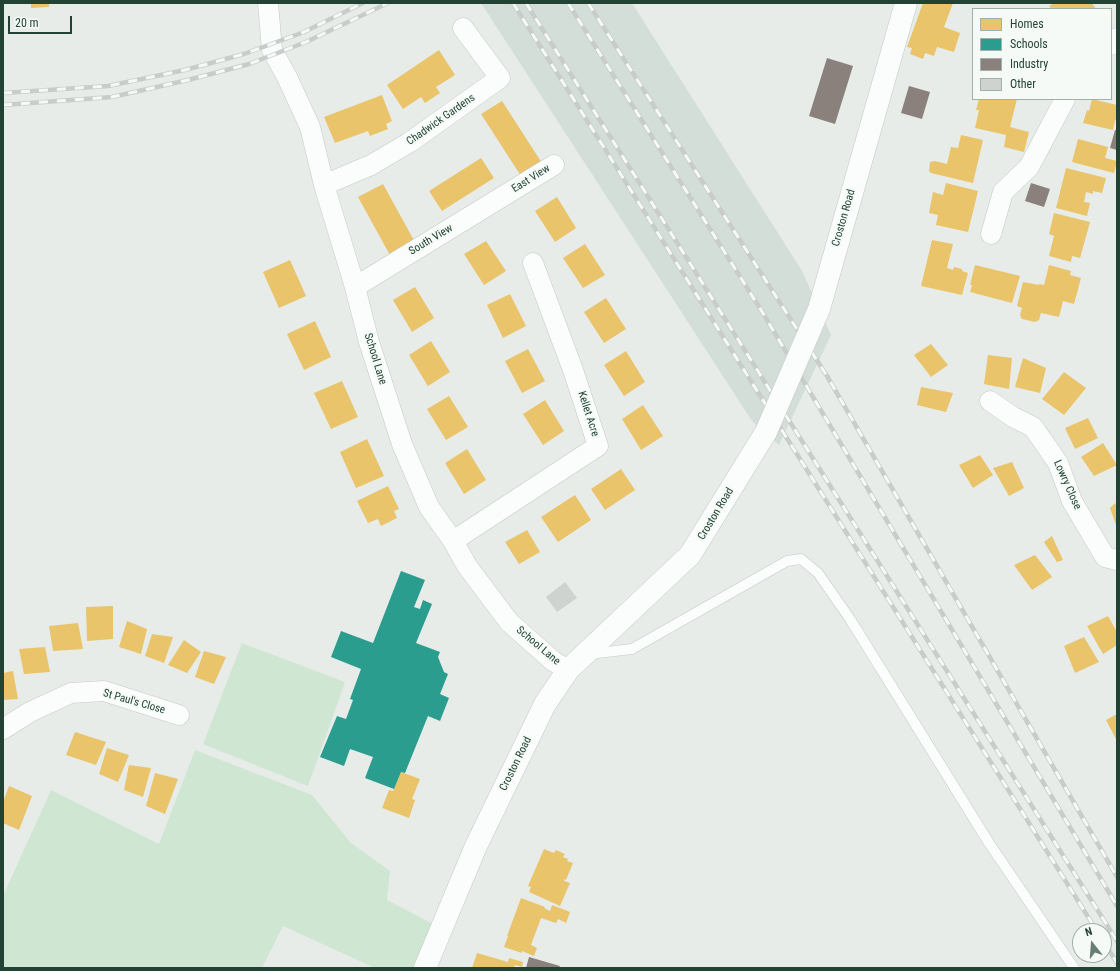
<!DOCTYPE html>
<html>
<head>
<meta charset="utf-8">
<style>
	body { margin:0 }
	#map { position:relative; width:1120px; height:971px; overflow:hidden; background:#e7ece9; font-family:"Roboto Condensed",sans-serif }
	canvas { display:block }
	.frame { position:absolute; inset:0; border:4px solid #224233; pointer-events:none }
	.legend { position:absolute; left:972px; top:8px; width:140px; height:92px; box-sizing:border-box; background:#f5faf7; border:1px solid #a1b0a9; margin:0; padding:5px 7px; list-style:none; font-size:12px; color:#224233 }
	.legend li { display:flex; align-items:center; gap:8px; height:20px }
	.legend b { width:20px; border:1px solid #a1b0a9 }
	.north { position:absolute; left:1072px; top:923px; width:40px; height:40px; box-sizing:border-box; background:#f5faf7; border:1px solid #a1b0a9; border-radius:50%; rotate:343deg; font-size:11px; font-weight:700; line-height:16px; text-align:center; color:#224233 }
	.north::after { content:''; display:block; margin:auto; width:14px; height:18px; background:#677e73; clip-path:polygon(50% 0,100% 100%,50% 72%,0 100%) }
	.scale { position:absolute; left:8px; top:16px; width:64px; height:18px; box-sizing:border-box; border:2px solid #224233; border-top:0; padding-left:5px; font-size:12px; line-height:14px; white-space:nowrap; color:#224233; -webkit-text-stroke:3px #f5faf7; paint-order:stroke }
</style>
</head>
<body>
<div id="map">
<canvas width="1120" height="971"></canvas>
<div class="frame"></div>
<ul class="legend">
<li><b style="height:11px;background:#e9c46a"></b>Homes</li>
<li><b style="height:11px;background:#2a9d8f"></b>Schools</li>
<li><b style="height:11px;background:#8a817c"></b>Industry</li>
<li><b style="height:11px;background:#ced3d0"></b>Other</li>
</ul>
<div class="north">N</div>
<div class="scale">20 m</div>
</div>
<script>
const ctx = document.querySelector('canvas').getContext('2d');
ctx.lineJoin = 'round';
function fillPath(path, color) { ctx.fillStyle = color; ctx.fill(path, 'evenodd'); }
const poly = rows => new Path2D(rows.map(r => 'M' + r).join(''));
function trace(path, color, width, dash) { ctx.strokeStyle = color; ctx.lineWidth = width; ctx.lineCap = dash ? 'butt' : 'round'; ctx.setLineDash(dash || []); ctx.stroke(path); }
function label(font, color, halo, rows, align = 'center') {
  ctx.font = font + ' "Roboto Condensed",sans-serif'; ctx.lineWidth = 4; ctx.setLineDash([]); ctx.textBaseline = 'middle'; ctx.strokeStyle = halo; ctx.fillStyle = color; for (const [text, x, y, turn = 0] of rows) {
    ctx.save(); ctx.translate(x, y); ctx.rotate((+turn || 0) * Math.PI / 180); ctx.textAlign = isNaN(turn) ? turn : align; if (halo) ctx.strokeText(text, 0, 0); ctx.fillText(text, 0, 0); ctx.restore();
  }
}
const built = poly([
	[481,3,632,3,802,271,831,335,779,445,752,421]
]);
const green = poly([
	[242,643,345,682,308,786,203,744],
	[195,750,312,795,351,843,390,871,387,900,435,925,419,968,375,968,283,926,262,968,3,968,3,896,51,790,159,844]
]);
const homes = poly([
	[31,3,49,3,49,7,31,8],
	[923,3,953,3,944,27,960,33,954,52,937,47,934,56,925,53,923,59,910,54,912,48,907,47],
	[1054,3,1092,3,1096,9,1052,9,1049,6],
	[439,50,455,75,436,87,440,93,425,103,421,97,403,109,387,85],
	[382,95,392,121,386,124,388,129,370,136,368,131,335,143,324,117],
	[979,99,1017,99,1010,127,1029,132,1024,152,1004,147,1006,135,975,128,979,110,976,110],
	[1092,99,1117,105,1117,120,1115,120,1113,130,1083,123,1087,110,1089,111],
	[502,101,542,163,521,176,481,114],
	[961,135,983,140,973,183,931,173,929,171,930,162,935,161,947,164,951,147,958,148],
	[1078,139,1108,147,1105,158,1117,161,1114,173,1072,162],
	[481,158,494,178,442,211,429,191],
	[1066,168,1106,178,1102,193,1093,191,1093,194,1086,192,1084,202,1090,203,1087,216,1056,208],
	[946,183,978,191,968,232,936,225,938,215,929,213,933,192,943,195],
	[383,184,416,244,391,257,358,197],
	[557,197,576,228,555,242,535,211],
	[1054,213,1090,222,1080,258,1072,256,1071,262,1049,256,1054,236,1049,234],
	[932,240,953,244,947,268,953,270,954,267,962,269,962,271,968,273,962,295,921,286],
	[486,241,506,271,484,285,464,254],
	[585,244,605,275,583,288,563,258],
	[290,260,306,296,279,308,263,272],
	[975,265,1020,276,1012,303,970,292,972,285,970,285],
	[1049,265,1071,271,1070,275,1081,278,1074,304,1063,301,1059,317,1041,313,1039,320,1035,322,1022,319,1020,315,1022,308,1017,306,1023,282,1039,285,1039,284,1044,285],
	[415,287,434,318,412,332,393,300],
	[510,294,526,326,503,338,487,305],
	[606,298,626,329,604,343,584,312],
	[315,321,331,357,304,370,287,334],
	[431,341,450,372,428,386,409,355],
	[931,344,948,365,931,377,914,355],
	[528,349,545,381,522,393,505,361],
	[626,351,645,382,624,396,604,365],
	[988,355,1012,358,1009,389,984,384],
	[1023,358,1046,368,1040,393,1015,387],
	[1064,372,1086,388,1064,415,1042,399],
	[342,381,358,417,331,429,314,393],
	[921,387,953,393,946,412,917,405],
	[449,396,468,427,446,440,427,409],
	[545,400,564,431,543,445,523,414],
	[643,405,663,436,641,450,622,419],
	[1088,418,1098,438,1075,449,1065,428],
	[367,439,384,476,356,488,340,452],
	[1103,443,1117,465,1094,476,1081,457],
	[467,449,486,480,464,494,445,463],
	[980,455,993,475,973,488,959,465],
	[1012,462,1024,488,1009,496,993,468],
	[621,469,635,490,605,510,591,489],
	[388,486,399,509,394,511,397,518,381,526,378,519,368,523,357,501],
	[575,495,591,520,558,542,541,517],
	[1115,503,1117,507,1117,528,1110,508],
	[527,530,540,552,519,564,505,542],
	[1052,536,1063,560,1057,562,1044,542],
	[1035,555,1052,577,1032,590,1014,565],
	[113,606,113,639,87,641,86,607],
	[1108,616,1117,632,1117,645,1103,654,1087,626],
	[127,621,147,629,141,654,119,647],
	[78,623,83,649,53,651,49,626],
	[152,634,173,637,164,663,145,656],
	[1084,637,1099,662,1075,673,1064,646],
	[184,640,201,652,187,673,168,665],
	[45,647,50,672,24,674,19,649],
	[204,651,226,657,214,684,195,677],
	[13,671,18,699,3,700,3,673],
	[1117,714,1117,741,1106,720],
	[75,732,106,742,96,765,66,755],
	[107,748,129,755,118,782,99,774],
	[129,765,151,768,143,797,124,790],
	[401,772,420,779,412,799,415,800,409,818,382,808,389,790,393,791],
	[155,773,178,779,165,814,146,806],
	[9,786,32,796,19,830,3,823,3,802],
	[544,849,554,853,556,850,565,854,563,857,568,859,567,861,573,863,566,880,565,879,564,881,570,883,560,906,529,892,531,887,528,886],
	[521,898,545,907,544,908,550,911,552,905,570,912,566,923,558,919,556,923,541,918,531,945,537,948,534,956,522,951,522,953,504,947,508,936,507,936],
	[477,953,508,962,509,958,523,962,522,967,515,965,514,968,472,968]
]);
const schools = poly([
	[401,571,425,580,414,607,420,609,423,600,432,604,416,643,440,652,438,657,444,672,448,674,440,694,449,698,440,721,428,716,405,773,401,772,394,789,365,778,373,757,350,749,344,766,320,757,337,716,346,719,353,700,350,699,361,669,331,657,341,631,373,643]
]);
const industry = poly([
	[827,58,853,66,835,124,809,116],
	[909,86,930,92,922,119,901,113],
	[1115,130,1117,130,1117,150,1110,148],
	[1031,183,1050,189,1044,207,1025,201],
	[529,957,560,966,559,968,526,968]
]);
const building = poly([
	[565,582,577,598,557,612,546,597]
]);
const service = poly([
	[589,654,632,649,787,561,801,559,818,573,850,619,989,843,1074,968]
]);
const minor = poly([
	[268,3,272,50,287,77,310,127,324,185,355,287,369,342,402,444,429,507,453,541,467,566,509,622,553,661,568,670],
	[1111,45,1117,38],
	[324,185,371,165,410,142,500,78,463,28],
	[991,234,1003,192,1029,167,1065,99],
	[355,287,554,165],
	[990,401,1013,417,1033,427,1058,463,1072,501,1105,557,1117,560],
	[453,541,598,446,573,370,533,263],
	[3,729,30,712,71,693,104,691,179,715]
]);
const tertiary = poly([
	[819,309,906,3],
	[425,968,476,846,545,704,568,670,690,555,766,432]
]);
const rail = poly([
	[513,3,1097,931],
	[526,3,1117,941],
	[568,3,761,310,1117,906],
	[588,3,827,376,1117,877],
	[3,93,108,86,185,70,244,54,304,32,363,3],
	[3,105,112,97,188,80,249,64,306,42,388,3],
	[1104,942,1117,963]
]);
const tertiaryBridge = poly([
	[766,432,819,309]
]);
const streetNames = [
	["Chadwick Gardens",441,120,-35],
	["East View",531,179,-32],
	["Croston Road",844,218,-74],
	["South View",431,240,-31],
	["School Lane",375,359,73],
	["Kellet Acre",588,414,72],
	["Lowry Close",1067,485,66],
	["Croston Road",716,514,-59],
	["School Lane",538,646,40],
	["St Paul's Close",134,702,16],
	["Croston Road",516,764,-64]
];
fillPath(built, '#d4ded8');
fillPath(green, '#cfe6d2');
fillPath(homes, '#e9c46a');
fillPath(schools, '#2a9d8f');
fillPath(industry, '#8a817c');
fillPath(building, '#ced3d0');
trace(service, '#c4c9c6', 11);
trace(minor, '#c4c9c6', 21);
trace(tertiary, '#c4c9c6', 23);
trace(service, '#fbfcfc', 10);
trace(minor, '#fbfcfc', 20);
trace(tertiary, '#fbfcfc', 22);
trace(rail, '#c8cdca', 4.5);
trace(rail, '#f5faf7', 3, [9]);
trace(tertiaryBridge, '#c4c9c6', 23, []);
trace(tertiaryBridge, '#fbfcfc', 22);
label('11px', '#224233', '#f5faf7', streetNames);
</script>
</body>
</html>
